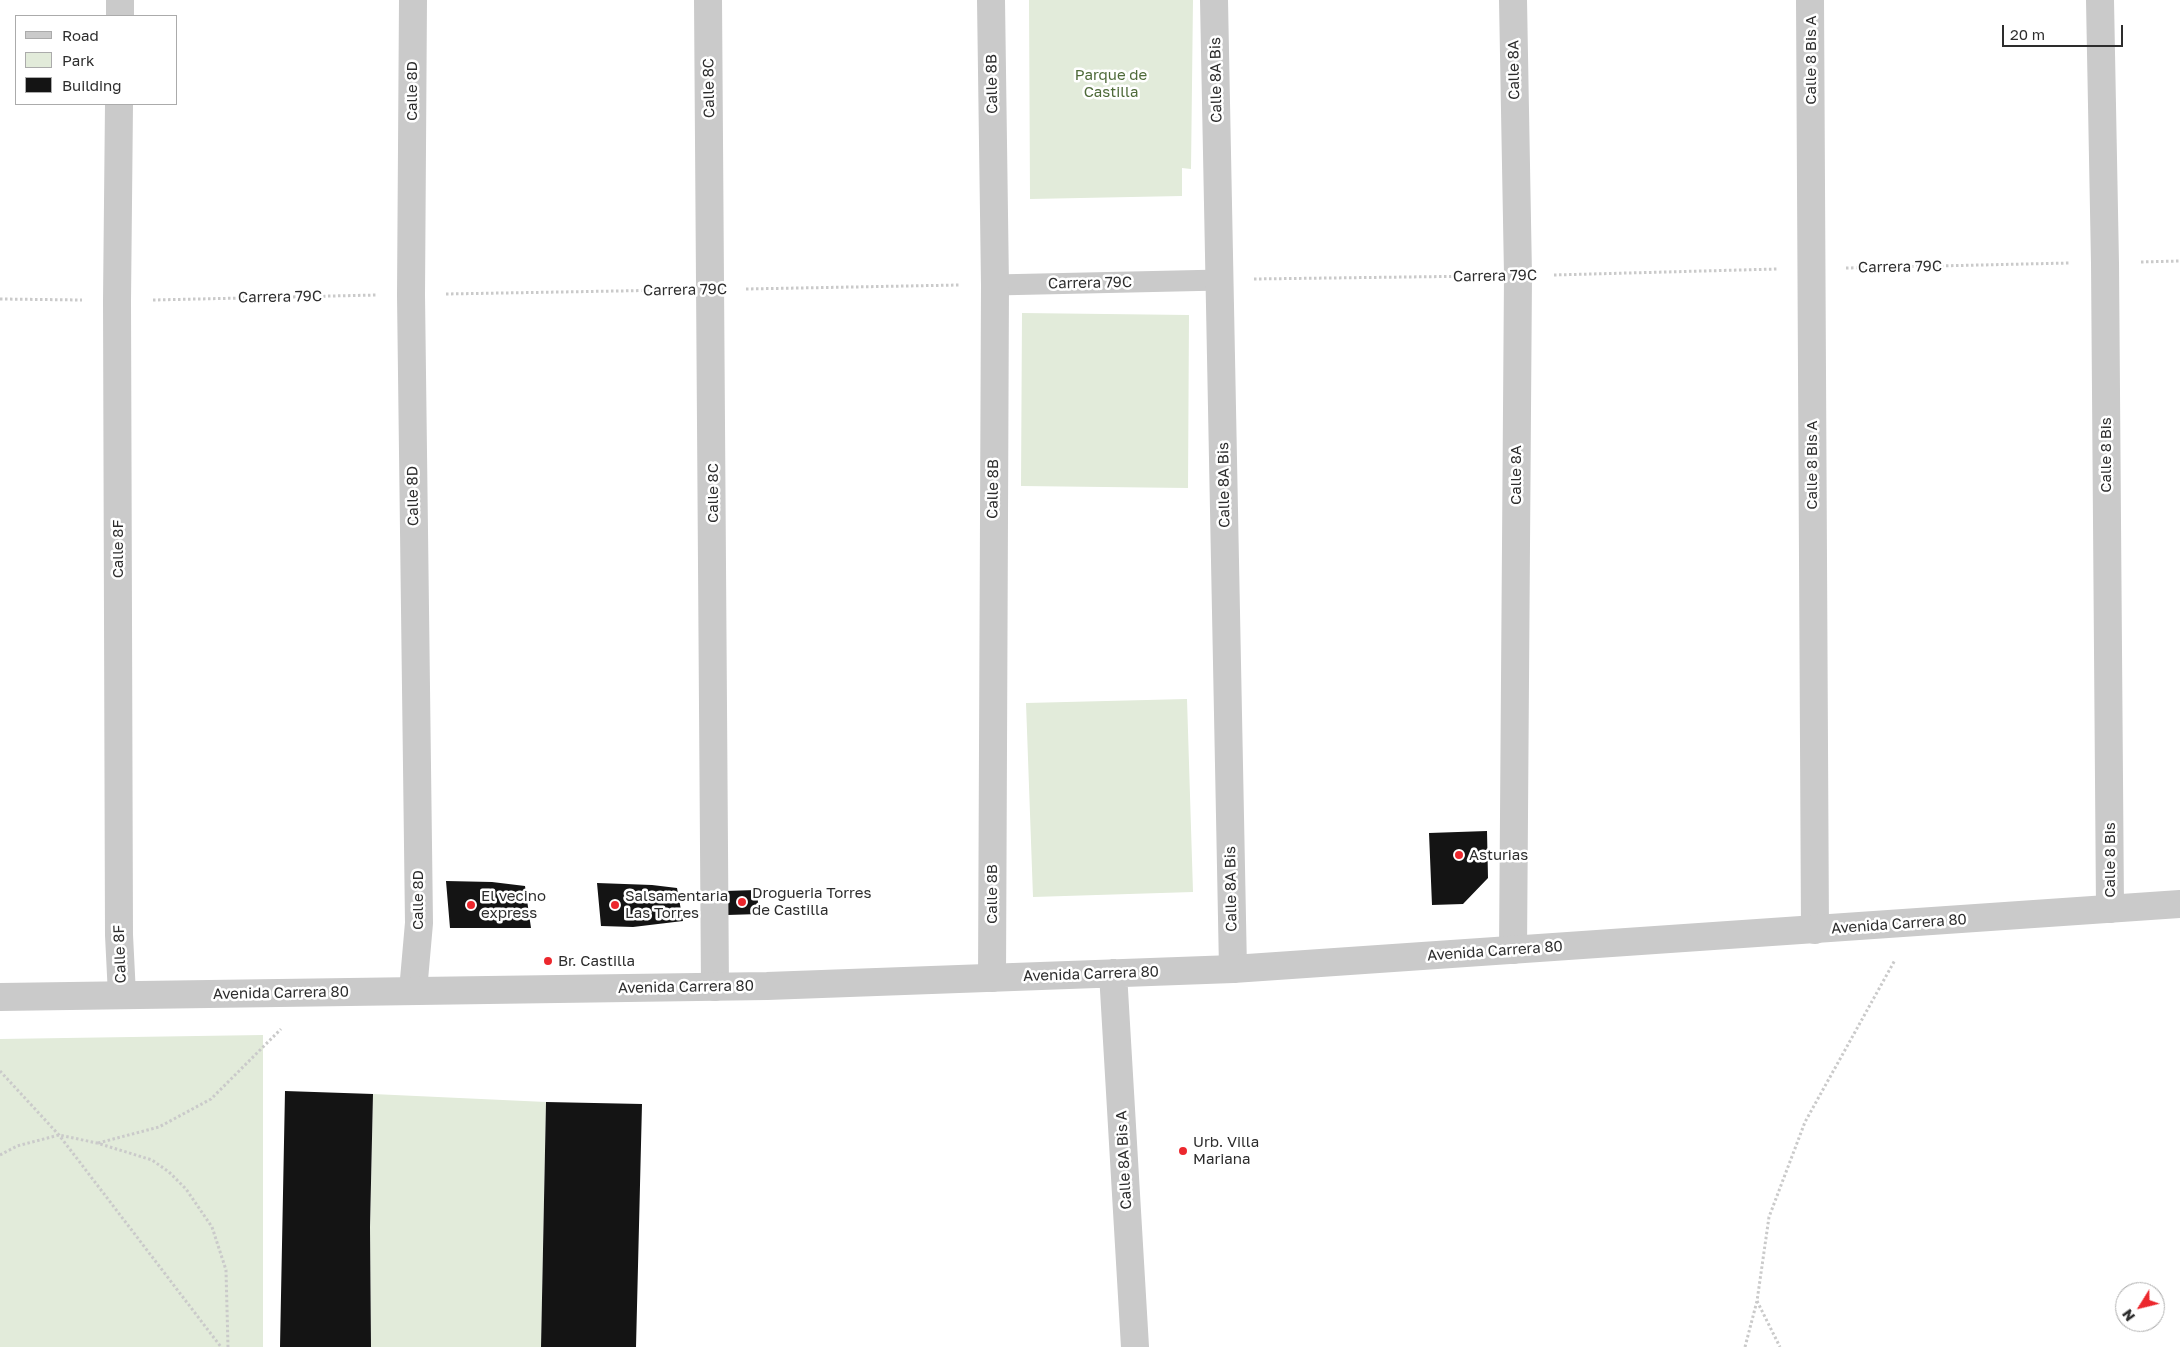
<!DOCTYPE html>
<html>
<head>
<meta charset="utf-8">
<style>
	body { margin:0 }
	#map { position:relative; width:2180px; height:1347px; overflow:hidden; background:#fff; font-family:"Golos Text",sans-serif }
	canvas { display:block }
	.legend { position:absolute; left:15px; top:15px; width:162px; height:90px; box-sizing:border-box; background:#fff; border:1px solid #ababab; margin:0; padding:6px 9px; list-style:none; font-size:15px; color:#2d2d2d }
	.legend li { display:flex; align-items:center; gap:10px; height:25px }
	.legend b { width:25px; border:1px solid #ababab }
	.north { position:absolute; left:2115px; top:1282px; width:50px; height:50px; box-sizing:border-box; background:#fff; border:1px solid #ababab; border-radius:50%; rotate:234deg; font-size:14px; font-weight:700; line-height:20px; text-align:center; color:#2d2d2d }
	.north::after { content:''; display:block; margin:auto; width:18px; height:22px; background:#ec272d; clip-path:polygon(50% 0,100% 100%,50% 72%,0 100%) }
	.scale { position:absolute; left:2002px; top:25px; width:121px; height:22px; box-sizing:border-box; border:2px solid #2d2d2d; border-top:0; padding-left:6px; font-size:15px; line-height:18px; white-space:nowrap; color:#2d2d2d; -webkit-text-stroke:4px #fff; paint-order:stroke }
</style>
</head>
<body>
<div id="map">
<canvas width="2180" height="1347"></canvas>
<ul class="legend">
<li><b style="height:6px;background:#cacaca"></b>Road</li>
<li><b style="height:14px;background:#e2ebda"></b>Park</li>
<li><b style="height:14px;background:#141414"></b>Building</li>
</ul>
<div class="north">N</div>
<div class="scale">20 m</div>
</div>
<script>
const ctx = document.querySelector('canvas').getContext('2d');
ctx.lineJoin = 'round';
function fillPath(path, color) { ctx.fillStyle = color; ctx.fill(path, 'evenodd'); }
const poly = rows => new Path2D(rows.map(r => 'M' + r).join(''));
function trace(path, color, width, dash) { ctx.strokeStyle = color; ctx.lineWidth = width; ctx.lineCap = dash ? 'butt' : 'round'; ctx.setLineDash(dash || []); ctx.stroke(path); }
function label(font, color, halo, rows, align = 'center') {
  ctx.font = font + ' "Golos Text",sans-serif'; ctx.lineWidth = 5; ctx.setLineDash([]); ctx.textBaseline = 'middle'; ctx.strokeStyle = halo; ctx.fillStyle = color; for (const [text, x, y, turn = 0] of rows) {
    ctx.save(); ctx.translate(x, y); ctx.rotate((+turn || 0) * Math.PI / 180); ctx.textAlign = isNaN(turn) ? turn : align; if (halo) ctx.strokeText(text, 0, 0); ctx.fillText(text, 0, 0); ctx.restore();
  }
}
const green = poly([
	[1029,0,1193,0,1191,169,1182,168,1182,196,1030,199],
	[1022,313,1189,315,1188,488,1021,486],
	[1187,699,1193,892,1033,897,1026,703],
	[263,1035,263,1347,0,1347,0,1039],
	[373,1094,546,1102,541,1347,371,1347,370,1227]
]);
const building = poly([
	[1487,831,1488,878,1463,904,1432,905,1429,833],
	[446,881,492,882,525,886,531,928,450,928],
	[597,883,652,885,677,888,683,921,633,927,601,926],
	[756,890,760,914,727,915,725,891],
	[285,1091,373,1094,370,1227,371,1347,280,1347],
	[546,1102,642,1104,636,1347,541,1347]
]);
const path = poly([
	[2141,262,2180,261],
	[1846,268,2070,263],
	[1554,275,1777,269],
	[1254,279,1482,276],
	[746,289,959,285],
	[446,294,674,290],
	[0,299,82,300],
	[153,300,377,295],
	[0,1071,59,1135,221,1347],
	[98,1143,159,1127,211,1099,281,1029],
	[0,1155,17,1146,59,1135,97,1143,152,1160,169,1172,186,1189,212,1227,226,1270,228,1347],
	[1757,1301,1780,1347],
	[1745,1347,1757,1301,1769,1217,1805,1122,1895,960]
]);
const service = poly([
	[995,285,1221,280]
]);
const minor = poly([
	[708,0,715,987],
	[991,0,995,285,992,978],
	[1214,0,1233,969],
	[1810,0,1815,930],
	[2100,0,2105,263,2110,909],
	[120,16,120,0],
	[119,104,117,301,119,935,122,995],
	[1513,950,1518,275,1513,0],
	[413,991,419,923,411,295,413,0]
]);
const tertiary = poly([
	[1113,973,1135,1347],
	[0,997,767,986,1233,969,2180,904]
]);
const markers = [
	[1459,855,5,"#ec272d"],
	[742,902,5,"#ec272d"],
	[471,905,5,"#ec272d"],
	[615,905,5,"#ec272d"],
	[548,961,5,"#ec272d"],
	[1183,1151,5,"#ec272d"]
];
const streetNames = [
	["Calle 8 Bis A",1811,60,-90],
	["Calle 8A",1514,70,-91],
	["Calle 8A Bis",1216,80,-91],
	["Calle 8B",992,84,-91],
	["Calle 8C",709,88,-91],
	["Calle 8D",412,91,-90],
	["Carrera 79C",1900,267,-1],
	["Carrera 79C",1495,276,-1],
	["Carrera 79C",1090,283,-1],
	["Carrera 79C",685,290,-1],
	["Carrera 79C",280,297,-1],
	["Calle 8 Bis",2106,455,-90],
	["Calle 8 Bis A",1812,465,-90],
	["Calle 8A",1516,475,-90],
	["Calle 8A Bis",1224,485,-91],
	["Calle 8B",993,489,-89],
	["Calle 8C",713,493,-90],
	["Calle 8D",413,496,-91],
	["Calle 8F",118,549,-90],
	["Calle 8 Bis",2110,860,-90],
	["Calle 8A Bis",1231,889,-91],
	["Calle 8B",992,894,-90],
	["Calle 8D",418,900,-90],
	["Avenida Carrera 80",1899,924,-4],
	["Avenida Carrera 80",1495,951,-4],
	["Calle 8F",120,954,-92],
	["Avenida Carrera 80",1091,974,-2],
	["Avenida Carrera 80",686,987,-1],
	["Avenida Carrera 80",281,993,-1],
	["Calle 8A Bis A",1124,1160,-93]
];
const parkNames = [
	["Parque de",1111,75],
	["Castilla",1111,92]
];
const poiNames = [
	["Asturias",1469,855],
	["Drogueria Torres",752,893],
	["de Castilla",752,910],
	["El vecino",481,896],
	["express",481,913],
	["Salsamentaria",625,896],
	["Las Torres",625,913],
	["Br. Castilla",558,961],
	["Urb. Villa",1193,1142],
	["Mariana",1193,1159]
];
fillPath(green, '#e2ebda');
fillPath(building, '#141414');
trace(path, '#cacaca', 3, [2.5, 2.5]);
trace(service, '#cacaca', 21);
trace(minor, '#cacaca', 28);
trace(tertiary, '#cacaca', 28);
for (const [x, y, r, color] of markers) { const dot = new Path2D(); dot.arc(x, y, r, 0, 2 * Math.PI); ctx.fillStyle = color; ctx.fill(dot); trace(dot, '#fff', 2); }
label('15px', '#2d2d2d', '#fff', streetNames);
label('15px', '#4e6a39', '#fff', parkNames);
label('15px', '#2d2d2d', '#fff', poiNames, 'left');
</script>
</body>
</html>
